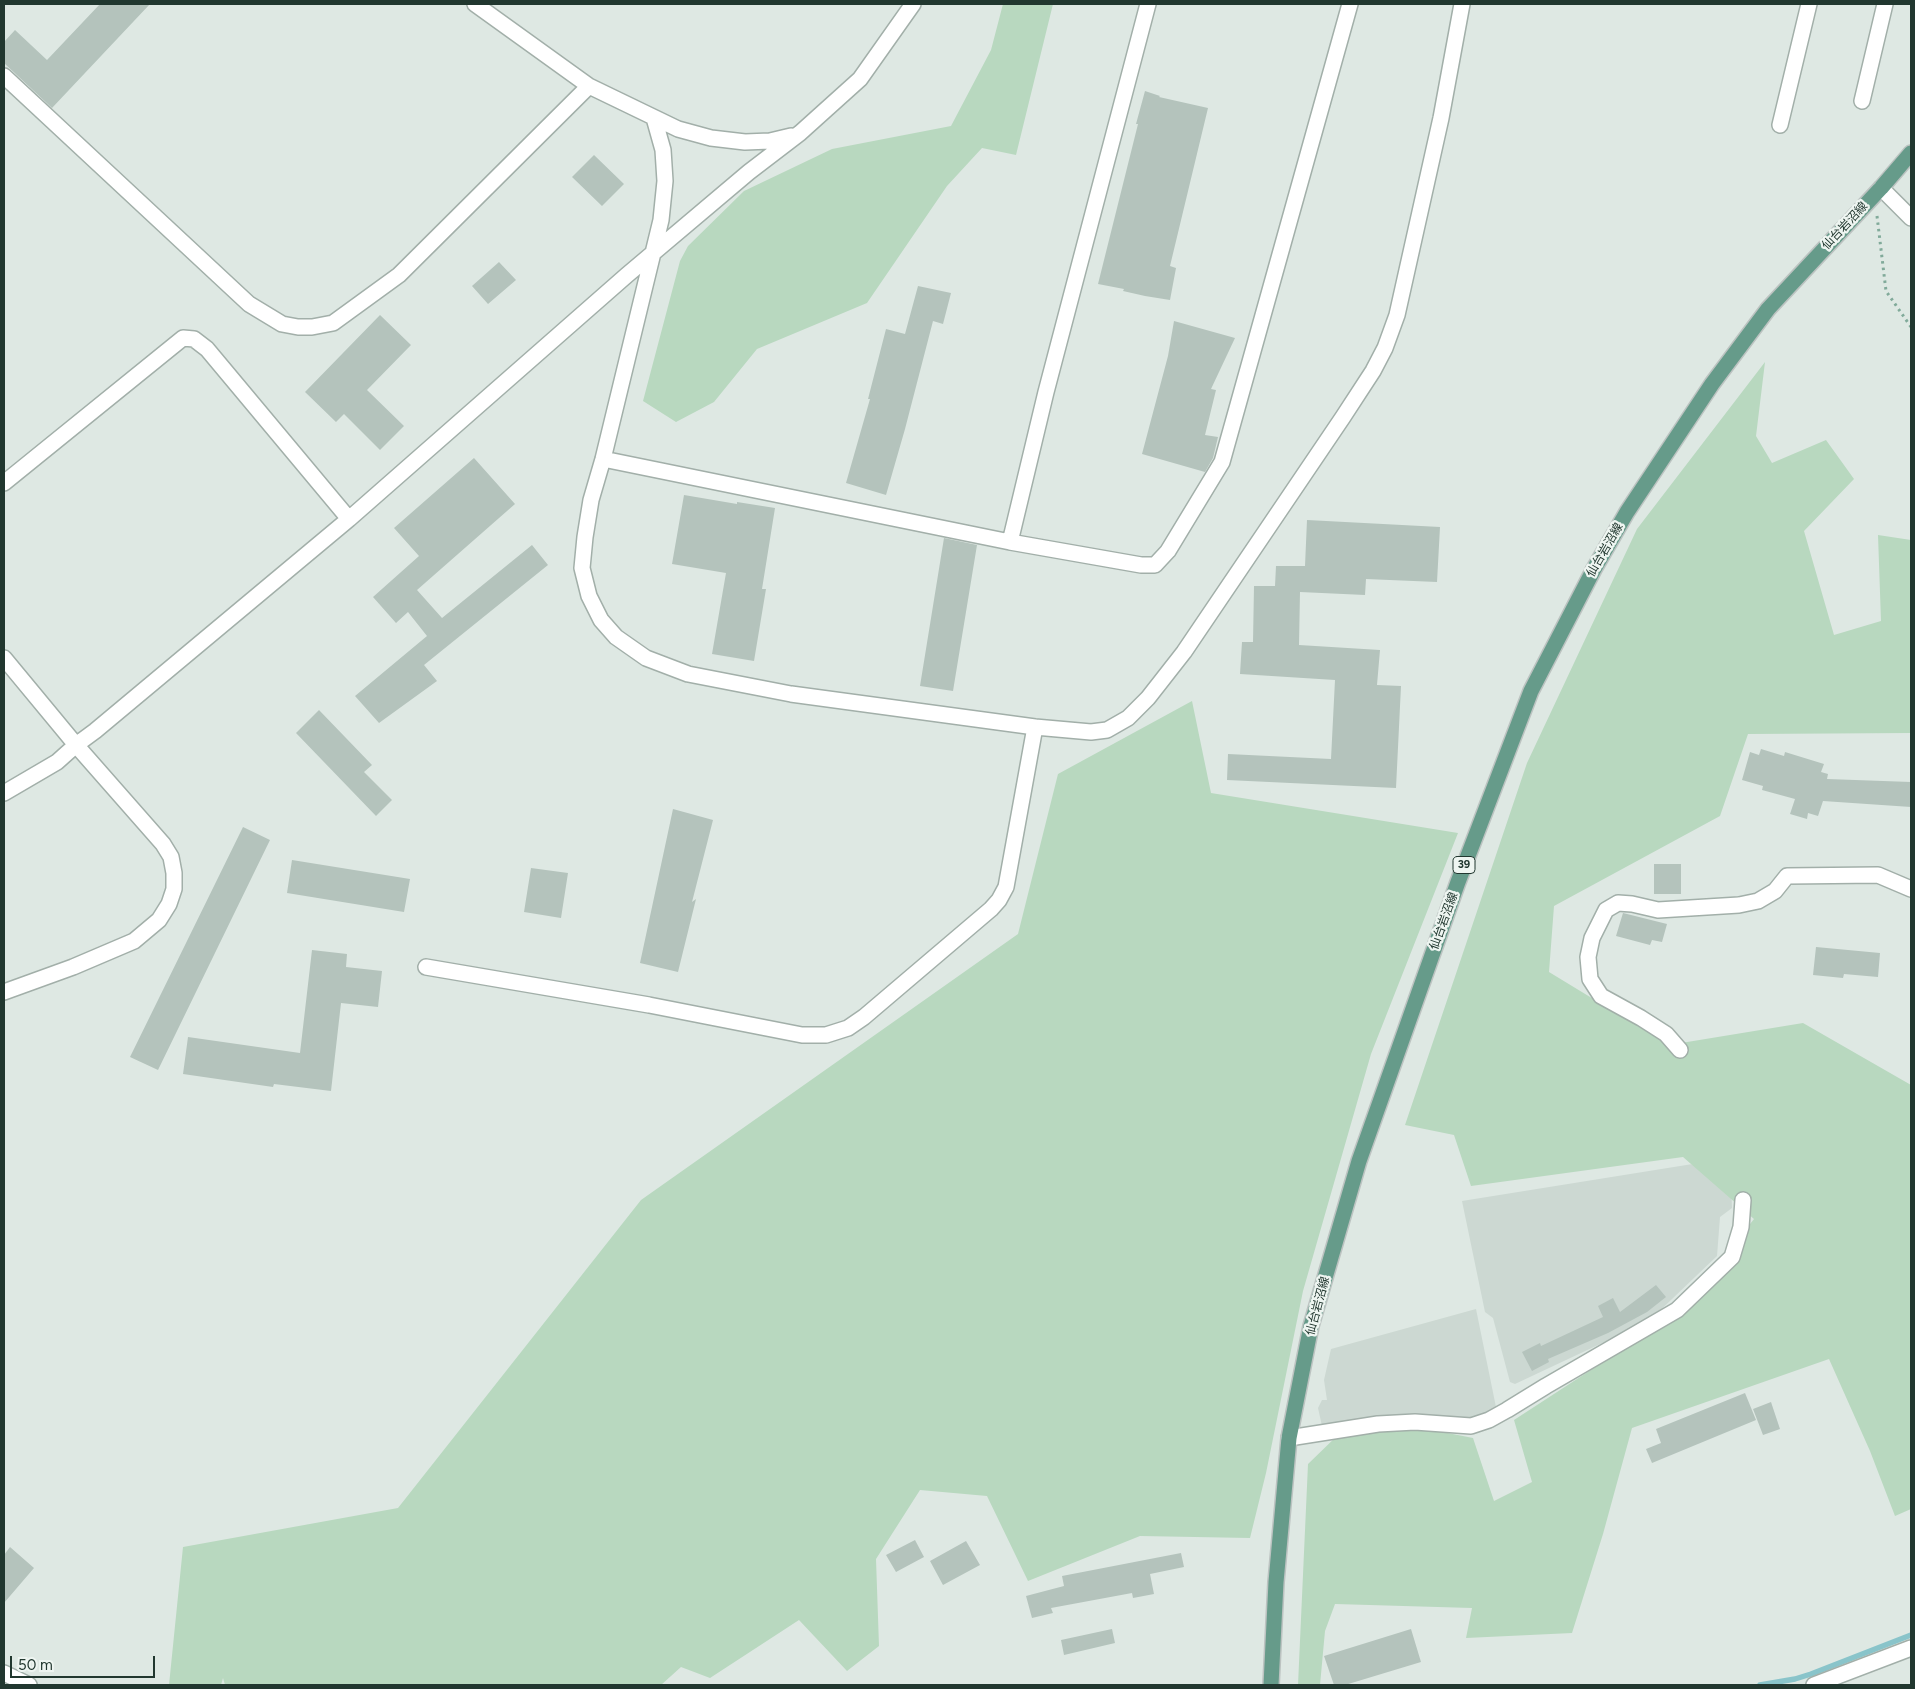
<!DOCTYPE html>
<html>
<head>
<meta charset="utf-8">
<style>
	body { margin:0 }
	#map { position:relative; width:1915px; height:1689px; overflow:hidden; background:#dee8e3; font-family:Figtree,sans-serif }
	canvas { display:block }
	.frame { position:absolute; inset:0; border:5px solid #21372f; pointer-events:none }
	.scale { position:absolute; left:10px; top:1656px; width:145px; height:22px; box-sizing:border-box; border:2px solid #21372f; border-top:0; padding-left:6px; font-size:15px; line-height:18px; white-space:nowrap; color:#21372f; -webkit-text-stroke:4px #eef5f1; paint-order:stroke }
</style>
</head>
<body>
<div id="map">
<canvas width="1915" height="1689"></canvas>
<div class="frame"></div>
<div class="scale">50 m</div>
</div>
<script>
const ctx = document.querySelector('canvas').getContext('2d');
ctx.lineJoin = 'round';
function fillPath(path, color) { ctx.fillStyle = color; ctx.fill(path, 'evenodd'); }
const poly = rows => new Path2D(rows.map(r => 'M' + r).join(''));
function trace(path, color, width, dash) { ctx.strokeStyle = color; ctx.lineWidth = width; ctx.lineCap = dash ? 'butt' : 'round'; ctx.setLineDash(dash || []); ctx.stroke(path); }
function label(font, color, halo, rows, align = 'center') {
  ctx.font = font + ' Figtree,"Noto Sans JP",sans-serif'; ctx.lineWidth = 4.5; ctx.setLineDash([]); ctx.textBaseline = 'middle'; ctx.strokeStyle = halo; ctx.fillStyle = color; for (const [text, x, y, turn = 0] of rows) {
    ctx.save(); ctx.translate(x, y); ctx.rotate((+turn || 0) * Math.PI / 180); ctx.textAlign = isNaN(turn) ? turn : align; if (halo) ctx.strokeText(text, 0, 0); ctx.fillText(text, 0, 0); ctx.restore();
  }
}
const built = poly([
	[1730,1158,1732,1208,1720,1217,1717,1256,1649,1321,1515,1384,1510,1382,1493,1318,1485,1312,1462,1201],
	[1476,1309,1497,1412,1469,1419,1422,1415,1362,1418,1322,1426,1318,1408,1322,1400,1327,1400,1324,1380,1331,1349]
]);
const green = poly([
	[1003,4,1053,4,1016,155,982,148,947,186,867,303,757,349,714,402,676,422,643,401,680,261,688,246,744,191,832,149,951,126,991,50],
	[1765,362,1756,436,1772,463,1826,440,1854,479,1804,531,1834,635,1881,621,1878,535,1911,540,1911,733,1748,734,1720,816,1554,906,1549,972,1669,1045,1803,1023,1911,1085,1911,1509,1895,1516,1870,1451,1829,1359,1632,1428,1603,1534,1572,1633,1466,1638,1472,1608,1335,1604,1325,1631,1320,1685,1298,1685,1308,1464,1340,1433,1412,1426,1473,1438,1494,1501,1532,1482,1514,1420,1680,1312,1754,1219,1683,1157,1471,1186,1454,1135,1405,1125,1527,763,1637,529],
	[1192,701,1211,793,1458,833,1371,1054,1303,1291,1266,1473,1250,1538,1140,1536,1028,1581,987,1496,920,1490,876,1559,879,1646,847,1671,799,1620,710,1678,681,1667,661,1685,225,1685,223,1678,221,1685,169,1685,183,1547,398,1508,641,1200,1018,934,1058,774]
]);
const stream = poly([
	[1760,1685,1795,1679,1811,1674,1911,1635]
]);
const building = poly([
	[100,4,150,4,52,108,4,63,4,42,15,30,47,60],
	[1145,91,1160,96,1159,97,1208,108,1170,266,1176,268,1170,300,1145,296,1123,291,1124,289,1098,284,1138,124,1136,124],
	[594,155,624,184,602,206,572,177],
	[499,262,516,280,488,304,472,286],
	[918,286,951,293,943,324,933,321,905,429,886,495,846,483,870,399,868,399,886,329,905,334],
	[380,315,411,345,367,390,404,426,380,450,344,414,336,422,305,392],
	[1174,321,1235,338,1211,389,1216,390,1205,435,1218,437,1213,458,1205,472,1142,454,1168,356],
	[474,458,515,504,417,590,442,618,532,545,548,565,424,665,437,681,379,723,355,696,427,636,408,612,396,623,373,597,419,556,394,528],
	[684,495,737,504,737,502,775,508,762,589,766,589,754,661,712,654,726,573,672,564],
	[1307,520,1440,527,1437,582,1366,579,1365,595,1300,592,1299,645,1380,650,1377,685,1401,686,1396,788,1227,780,1228,754,1331,759,1335,680,1240,674,1242,642,1253,642,1254,586,1275,586,1276,566,1305,566],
	[944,538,977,545,953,691,920,686],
	[319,710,372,765,364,772,392,800,376,816,296,733],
	[1761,749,1784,756,1785,752,1824,764,1821,772,1828,774,1827,779,1911,782,1911,807,1823,801,1818,816,1808,813,1807,819,1790,814,1795,799,1762,790,1763,786,1742,780,1750,752,1759,755],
	[673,809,713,820,692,902,696,899,678,972,640,963],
	[243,827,270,840,158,1070,130,1057],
	[292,860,410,879,404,912,287,893],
	[1654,864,1681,864,1681,894,1654,894],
	[531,868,568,873,561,918,524,912],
	[1623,913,1667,924,1662,942,1652,940,1650,945,1616,936],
	[1816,947,1880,953,1878,977,1844,974,1843,978,1813,975],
	[312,950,347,954,346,967,382,971,378,1007,341,1003,331,1091,274,1084,273,1087,183,1074,188,1037,300,1053],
	[1656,1285,1666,1297,1647,1312,1608,1333,1548,1359,1549,1362,1532,1371,1522,1352,1540,1343,1541,1346,1603,1317,1598,1306,1613,1298,1620,1312],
	[1745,1393,1756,1420,1652,1463,1646,1449,1661,1443,1656,1429],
	[1771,1402,1780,1429,1763,1435,1753,1409],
	[915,1540,924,1557,896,1572,886,1555],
	[966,1541,980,1565,943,1585,930,1561],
	[10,1547,34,1568,4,1603,4,1555],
	[1181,1553,1184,1567,1150,1574,1154,1594,1133,1598,1132,1593,1051,1608,1053,1613,1032,1618,1026,1596,1064,1586,1062,1576],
	[1112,1629,1115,1643,1064,1655,1061,1640],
	[1411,1629,1421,1662,1345,1685,1334,1685,1324,1656]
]);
const path = poly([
	[1877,216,1886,291,1911,327]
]);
const minor = poly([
	[475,4,589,86,678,129,711,138,745,142,770,141,791,136],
	[1148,4,1046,392,1010,542,1141,565,1155,565,1168,551,1222,462,1350,4],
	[4,76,249,304,282,324,298,327,312,327,333,323,399,275,589,86],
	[1862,101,1885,4],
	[654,118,663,150,665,181,661,220,603,459,591,500,585,537,582,568,589,596,601,620,616,637,646,658,688,674,791,694,1035,727,1091,732,1107,730,1128,718,1148,698,1184,652,1343,417,1373,371,1385,348,1397,315,1441,118,1462,4],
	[1780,125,1809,4],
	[1881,188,1911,218],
	[603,459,1010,542],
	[4,483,183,338,194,339,207,349,349,519],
	[4,658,76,745,163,844,171,857,174,873,174,889,169,904,159,920,134,941,73,967,4,992],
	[4,793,57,762,76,745,95,731,349,519,627,275,749,172,800,133,860,79,913,4],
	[426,967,649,1005,802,1035,826,1035,848,1028,864,1017,991,909,999,900,1006,887,1035,727],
	[1680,1050,1666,1034,1641,1018,1601,996,1590,979,1588,957,1592,938,1606,910,1618,903,1632,904,1658,910,1739,905,1758,901,1775,891,1787,876,1878,875,1911,889],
	[1289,1438,1378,1424,1415,1422,1471,1426,1489,1420,1507,1410,1546,1386,1677,1310,1732,1257,1741,1227,1743,1200],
	[4,1673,29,1685],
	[1814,1685,1911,1648]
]);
const major = poly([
	[1271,1685,1276,1582,1289,1438,1311,1326,1359,1161,1458,882,1531,691,1594,569,1627,512,1712,384,1768,309,1881,188,1911,153]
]);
const shields = [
	[1464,865,22]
];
const shieldNames = [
	["39",1464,865]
];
const streetNames = [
	["仙台岩沼線",1845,226,-47],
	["仙台岩沼線",1605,550,-60],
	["仙台岩沼線",1444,921,-70],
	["仙台岩沼線",1318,1306,-75]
];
fillPath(built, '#ccd8d2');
fillPath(green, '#b8d8bf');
trace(stream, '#89c4ca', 5.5);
fillPath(building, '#b4c3bc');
trace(minor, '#a2afa9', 18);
trace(major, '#bcc3c1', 18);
trace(path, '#81aa9a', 3, [2.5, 4]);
trace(minor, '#fff', 15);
trace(major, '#669b8a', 15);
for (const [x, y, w] of shields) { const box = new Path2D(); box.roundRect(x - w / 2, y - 8.5, w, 17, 4); ctx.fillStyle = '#eef5f1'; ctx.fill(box); trace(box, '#21372f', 1); }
label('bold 11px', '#21372f', null, shieldNames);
label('12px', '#21372f', '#eef5f1', streetNames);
</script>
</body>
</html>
